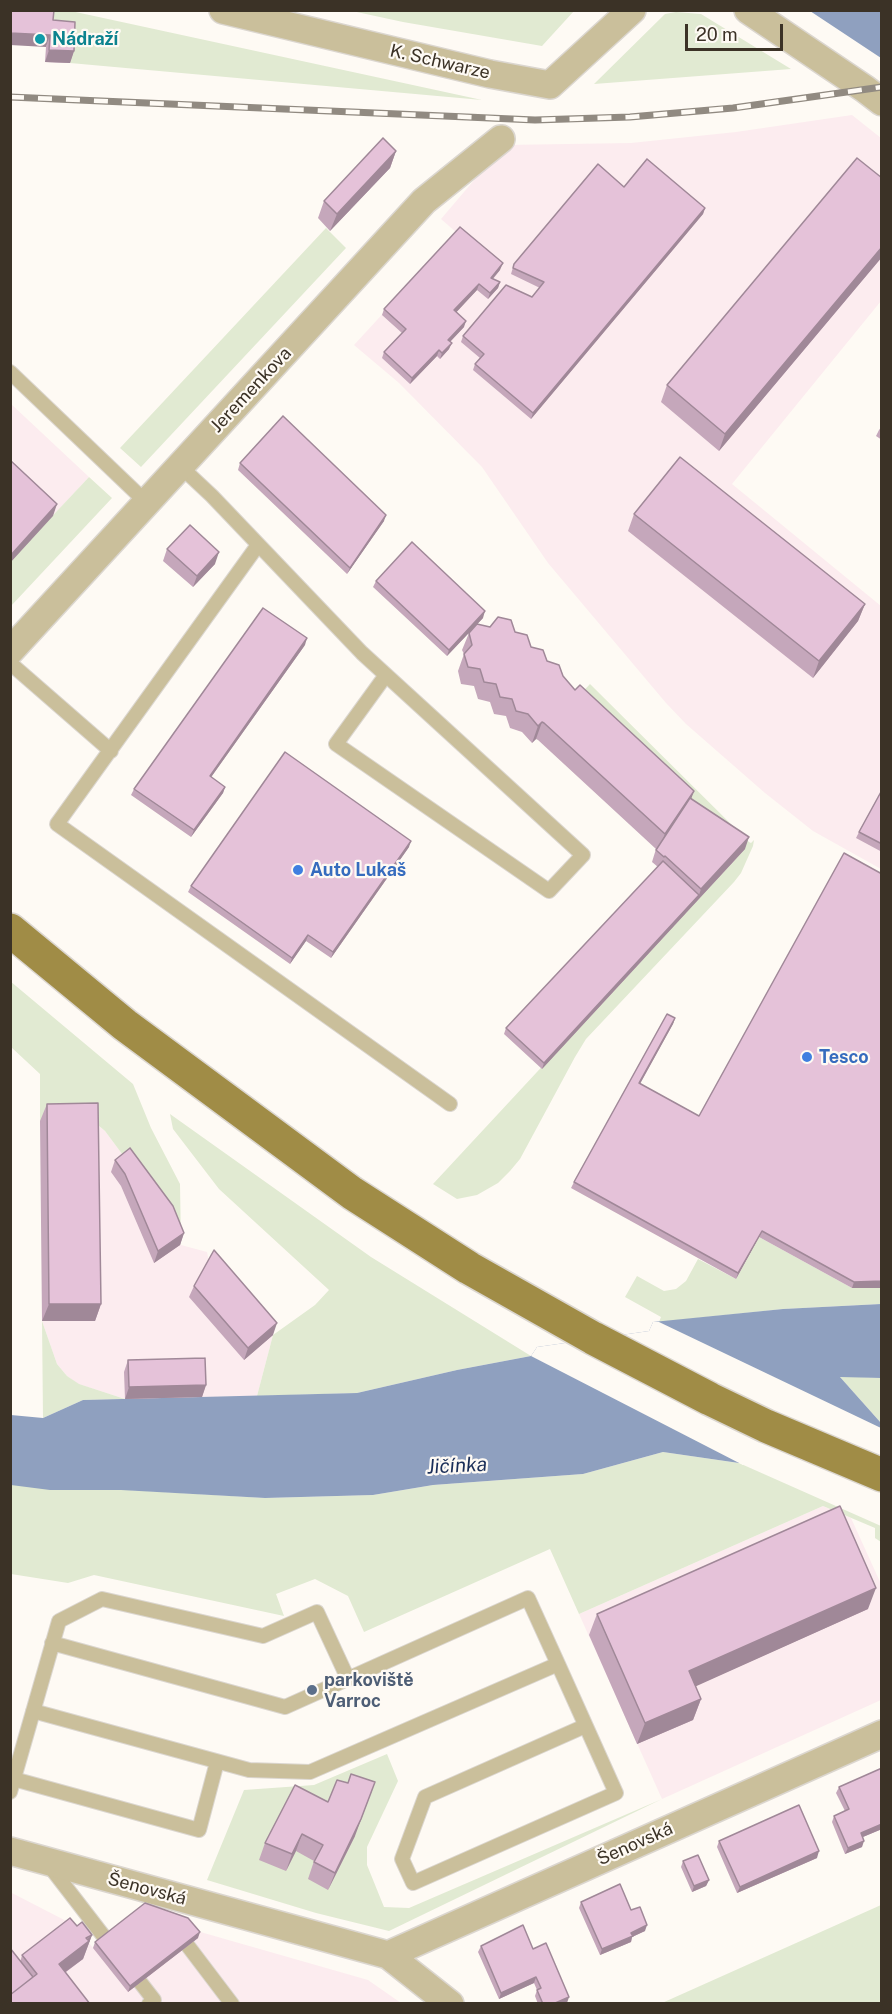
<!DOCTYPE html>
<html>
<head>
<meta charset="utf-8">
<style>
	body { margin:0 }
	#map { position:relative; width:892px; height:2014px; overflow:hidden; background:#fefaf4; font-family:"Public Sans",sans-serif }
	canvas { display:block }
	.frame { position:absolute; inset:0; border:12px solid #3b3226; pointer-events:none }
	.scale { position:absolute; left:685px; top:24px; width:98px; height:27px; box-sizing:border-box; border:3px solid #3b3226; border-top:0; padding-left:8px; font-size:18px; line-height:21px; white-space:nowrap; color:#3b3226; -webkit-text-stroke:4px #fefaf4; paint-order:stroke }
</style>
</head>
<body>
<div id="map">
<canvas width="892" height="2014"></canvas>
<div class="frame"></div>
<div class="scale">20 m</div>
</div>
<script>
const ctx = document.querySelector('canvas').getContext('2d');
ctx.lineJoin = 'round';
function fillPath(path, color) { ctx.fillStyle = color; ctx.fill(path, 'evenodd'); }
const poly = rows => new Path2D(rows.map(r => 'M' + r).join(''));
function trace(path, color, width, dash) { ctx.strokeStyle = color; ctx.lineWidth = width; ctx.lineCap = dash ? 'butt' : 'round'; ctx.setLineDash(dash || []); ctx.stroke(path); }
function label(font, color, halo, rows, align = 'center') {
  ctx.font = font + ' "Public Sans",sans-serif'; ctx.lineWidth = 4.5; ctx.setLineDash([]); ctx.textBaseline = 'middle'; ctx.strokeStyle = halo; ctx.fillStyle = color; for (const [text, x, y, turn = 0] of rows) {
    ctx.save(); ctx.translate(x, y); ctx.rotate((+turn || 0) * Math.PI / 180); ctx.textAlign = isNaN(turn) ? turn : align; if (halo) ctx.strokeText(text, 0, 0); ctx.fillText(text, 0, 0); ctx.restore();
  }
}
const industrial = poly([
	[852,115,881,138,881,301,732,484,881,606,881,869,813,831,765,793,686,724,666,703,548,563,482,467,399,383,354,345,457,233,441,219,504,145,631,143,736,132],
	[10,403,89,477,11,561,10,561],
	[92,1120,105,1131,169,1217,181,1245,207,1252,209,1262,273,1335,257,1396,125,1399,78,1384,67,1376,57,1364,42,1321],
	[823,1506,851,1518,881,1584,881,1700,662,1799,579,1614],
	[10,1892,76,1926,93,1948,142,1909,190,1929,368,1980,401,2003,11,2003]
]);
const green = poly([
	[50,11,71,11,482,100,70,63,71,34,49,32],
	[352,11,353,10,574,11,542,46,403,22],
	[676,12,701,14,791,69,594,84,665,14],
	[326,228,346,248,141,467,120,448],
	[89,477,112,498,11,606,10,561],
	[590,684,749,842,751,843,754,840,753,846,741,873,734,882,586,1039,575,1057,520,1159,510,1171,498,1183,477,1195,457,1199,433,1184,744,849,573,702],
	[10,981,133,1084,151,1128,180,1184,181,1245,169,1217,105,1131,92,1120,40,1121,40,1074,11,1047],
	[170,1114,371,1257,531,1356,457,1370,357,1393,257,1396,273,1335,315,1305,329,1290,219,1189,173,1129],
	[759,1237,852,1288,882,1288,881,1304,783,1309,659,1322,661,1317,625,1297,637,1276,664,1291,676,1289,686,1281,698,1259,736,1279],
	[42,1321,57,1364,67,1376,79,1384,125,1399,83,1400,43,1418],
	[839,1376,881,1378,881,1423],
	[663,1452,739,1463,881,1526,881,1542,875,1538,875,1528,823,1506,579,1614,550,1549,364,1632,348,1596,315,1579,276,1594,284,1616,94,1575,68,1583,11,1574,10,1483,265,1498,373,1495,433,1485,583,1474],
	[387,1754,398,1781,367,1847,367,1865,384,1907,409,1908,662,1799,389,1931,316,1913,207,1880,244,1790,314,1785],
	[881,1905,881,2003,662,2003]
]);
const water = poly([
	[810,11,881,11,881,58],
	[881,1304,881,1378,840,1377,881,1423,881,1432,819,1440,739,1463,663,1452,583,1474,433,1485,373,1495,265,1498,121,1490,50,1490,11,1485,11,1415,43,1418,83,1400,357,1393,457,1370,531,1356,537,1347,649,1331,653,1322,783,1309]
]);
const pier = poly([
	[653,1322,659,1322,881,1428,882,1435,820,1443,743,1465,531,1356,537,1347,649,1331]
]);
const lane = poly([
	[10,372,147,503],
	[180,466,212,496,362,653,583,855,549,891,336,744,386,675],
	[258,545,57,824,450,1104],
	[10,663,111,751],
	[52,1643,285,1707,528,1598,558,1664,616,1793,413,1883,402,1859,425,1797,585,1726],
	[33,1711,249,1770,310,1772,558,1664],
	[10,1778,199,1830,217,1762],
	[10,1792,59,1621,102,1599,263,1636,317,1612,348,1679],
	[48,1864,105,1938],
	[188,1946,232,2004],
	[140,1982,154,2000,149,2004]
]);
const street = poly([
	[223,10,490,74,550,85,632,10],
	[748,10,865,89,882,102],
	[10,651,424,201,501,139],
	[10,1851,388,1955,450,2004],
	[388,1955,882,1734]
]);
const primary = poly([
	[10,930,125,1025,352,1193,469,1268,593,1338,710,1399,766,1426,882,1475]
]);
const rail = poly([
	[10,97,535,120,630,117,733,108,882,87]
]);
const wall = poly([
	[53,20,74,51,70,63,45,62,46,47],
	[396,151,390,168,330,231,318,218,324,201],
	[882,178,882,257,719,451,661,402,667,385],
	[624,187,705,208,703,214,531,419,473,370,475,364,480,358,461,342,463,336,532,297,540,288,511,274,514,264],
	[500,270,493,279,500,282,498,288,488,299,477,290,456,312,464,327,450,342,449,349,440,359,437,356,410,384,382,358,384,352,402,333,382,315,384,309],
	[882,426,882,440,876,436,879,430],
	[240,463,384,521,347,574,238,470],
	[634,514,865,604,858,621,813,678,628,531],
	[167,549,215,564,193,587,163,561],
	[376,581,483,618,447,656,373,587],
	[515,632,563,676,575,690,745,849,542,1069,504,1034,506,1028,658,867,652,862,656,849,538,740,536,739,532,743,522,732,510,728,506,716,494,714,490,702,478,699,474,686,461,684,458,671,464,654,462,650,469,633],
	[305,645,211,777,225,787,223,793,191,837,131,795,134,789],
	[882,790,882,852,856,838,859,832],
	[409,847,331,958,306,941,290,964,188,892,191,886],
	[882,874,882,1288,852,1288,759,1237,736,1279,571,1188,574,1182,675,1018,673,1024,640,1084,699,1116],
	[47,1104,101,1304,95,1321,42,1321,40,1121],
	[115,1160,184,1233,180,1245,154,1263,121,1186,111,1172],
	[194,1286,273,1335,244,1360,189,1297],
	[128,1360,206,1385,202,1397,125,1399,124,1372],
	[868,1609,695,1686,701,1699,693,1720,637,1744,589,1635,597,1614],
	[882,1768,882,1829,863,1837,862,1847,845,1854,832,1822,834,1816,845,1811,836,1793,839,1787],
	[295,1785,355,1836,328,1890,308,1879,314,1861,296,1851,286,1871,259,1860,265,1843],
	[719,1841,817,1858,737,1893,717,1847],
	[683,1861,709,1880,706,1886,692,1892,681,1867],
	[581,1902,631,1910,645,1931,632,1937,631,1942,600,1955,579,1908],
	[77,1926,92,1935,83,1959,66,1972,10,2004,22,1955],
	[198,1938,128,1992,93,1948,95,1942],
	[481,1946,533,1949,567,2003,565,2004,538,2004,535,1996,537,1990,534,1983,499,1999,478,1952]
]);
const shadedWall = poly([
	[10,33,50,35,46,47,10,45],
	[49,50,74,51,70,63,45,62],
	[396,151,390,168,330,231,337,214],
	[705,208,703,214,531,419,533,413],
	[882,247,882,257,719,451,725,434],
	[503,263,500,270,488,284,491,278],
	[500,282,498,288,488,299,490,293],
	[479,284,477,290,452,317,454,310],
	[466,321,464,327,446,346,448,340],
	[452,343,449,349,440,359,442,353],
	[439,350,437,356,410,384,412,378],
	[57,504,53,516,10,563,10,556],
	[386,515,384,521,347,574,350,568],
	[219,552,215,564,193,587,197,576],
	[865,604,858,621,813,678,819,661],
	[485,611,483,618,447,656,449,650],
	[307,638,305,645,207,783,210,776],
	[542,722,536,739,532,743,538,726],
	[225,787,223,793,191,837,194,830],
	[694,791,688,808,658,851,665,834],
	[749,837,745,849,542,1069,544,1063,699,895,701,889],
	[411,841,409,847,331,958,333,952],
	[308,935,306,941,290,964,292,958],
	[675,1018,673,1024,637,1089,639,1083],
	[762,1231,759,1237,736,1279,738,1273],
	[184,1233,180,1245,154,1263,158,1251],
	[882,1281,882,1288,852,1288,854,1282],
	[49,1304,101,1304,95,1321,42,1321],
	[277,1323,273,1335,244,1360,248,1348],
	[206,1385,202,1397,125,1399,129,1387],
	[876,1588,868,1609,681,1693,689,1671],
	[701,1699,693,1720,637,1744,645,1723],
	[375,1782,355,1836,328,1890,335,1873],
	[882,1824,882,1829,858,1839,861,1833],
	[302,1834,296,1851,286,1871,292,1854],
	[864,1841,862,1847,845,1854,848,1848],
	[819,1851,817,1858,737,1893,740,1887],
	[709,1880,706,1886,692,1892,694,1886],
	[647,1925,645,1931,632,1937,631,1942,600,1955,602,1949],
	[200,1932,198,1938,128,1992,130,1986],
	[92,1935,83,1959,53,1981,59,1964],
	[536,1977,534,1983,499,1999,501,1993],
	[569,1997,567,2003,565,2004,553,2004]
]);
const building = poly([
	[10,10,54,10,53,20,75,22,74,51,49,50,50,35,10,33,10,10],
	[383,138,396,151,337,214,324,201,383,138],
	[857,158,882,178,882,247,725,434,667,385,857,158],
	[647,159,705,208,533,413,475,364,484,354,463,336,506,285,532,297,544,282,513,268,514,264,598,164,624,187,647,159],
	[460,227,503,263,491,278,500,282,490,293,479,284,454,310,466,321,448,340,452,343,442,353,439,350,412,378,384,352,406,329,384,309,460,227],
	[283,416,386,515,350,568,240,463,283,416],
	[680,457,865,604,819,661,634,514,680,457],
	[10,460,57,504,10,556,10,460],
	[190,525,219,552,197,576,167,549,190,525],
	[412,542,485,611,449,650,376,581,412,542],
	[263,608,307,638,210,776,225,787,194,830,134,789,263,608],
	[498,617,511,620,515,632,527,635,531,647,543,650,547,661,559,665,563,676,575,690,580,685,694,791,665,834,544,723,542,722,538,726,528,714,516,711,512,699,500,697,496,684,484,682,480,669,468,667,464,654,472,645,469,633,477,624,490,627,498,617],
	[285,752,411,841,333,952,308,935,292,958,191,886,285,752],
	[882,790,882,844,859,832,882,790],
	[690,798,749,837,701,889,665,856,664,857,656,850,690,798],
	[844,853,882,874,882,1281,854,1282,762,1231,738,1273,574,1182,667,1014,675,1018,639,1083,699,1116,844,853],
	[663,861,699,895,544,1063,506,1028,663,861],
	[98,1103,101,1304,49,1304,47,1104,98,1103],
	[130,1148,173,1206,184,1233,158,1251,125,1174,115,1160,130,1148],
	[214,1250,277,1323,248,1348,194,1286,214,1250],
	[205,1358,206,1385,129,1387,128,1360,205,1358],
	[840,1506,876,1588,689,1671,701,1699,645,1723,597,1614,840,1506],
	[882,1768,882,1824,861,1833,864,1841,848,1848,834,1816,849,1809,839,1787,882,1768],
	[351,1774,375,1782,361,1819,335,1873,314,1862,323,1845,302,1834,292,1854,265,1843,295,1785,328,1802,337,1780,348,1783,351,1774],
	[799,1805,819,1851,740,1887,719,1841,799,1805],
	[698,1855,709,1880,694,1886,683,1861,698,1855],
	[620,1884,631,1910,640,1907,647,1925,631,1933,633,1936,602,1949,581,1902,620,1884],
	[145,1903,188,1918,200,1932,130,1986,95,1942,145,1903],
	[70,1918,77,1926,82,1922,92,1935,86,1938,89,1941,59,1964,90,2004,10,2004,10,1995,37,1974,22,1955,70,1918],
	[523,1925,533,1949,546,1943,569,1997,553,2004,543,2004,537,1990,541,1988,536,1977,501,1993,481,1946,523,1925],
	[10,1948,33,1977,10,1995,10,1948]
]);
const markers = [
	[40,39,6,"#0f9aa8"],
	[298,870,6,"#3f7fe0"],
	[807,1057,6,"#3f7fe0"],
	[312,1690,6,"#5c6f8a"]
];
const cultureNames = [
	["Nádraží",52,39]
];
const streetNames = [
	["K. Schwarze",440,62,13],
	["Jeremenkova",251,390,-47],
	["Šenovská",635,1844,-24],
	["Šenovská",147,1889,15]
];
const shopNames = [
	["Auto Lukaš",310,870],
	["Tesco",819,1057]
];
const serviceNames = [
	["parkoviště",324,1680],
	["Varroc",324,1701]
];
const waterNames = [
	["Jičínka",457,1466,-3]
];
fillPath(industrial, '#fcecef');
fillPath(green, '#e1ead2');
fillPath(water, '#8fa0bf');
fillPath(pier, '#fefaf4');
trace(lane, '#dbd6cf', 16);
trace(street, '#dbd6cf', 30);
trace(primary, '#dbd6cf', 36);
trace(lane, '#cabf9b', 14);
trace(street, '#cabf9b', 27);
trace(primary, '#a08c46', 33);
trace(rail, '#918a81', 7);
trace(rail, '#fefaf4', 4.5, [14]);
fillPath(wall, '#c5a7bb');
fillPath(shadedWall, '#a08898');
fillPath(building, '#e5c2d9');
trace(building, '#a08898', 1.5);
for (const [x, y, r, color] of markers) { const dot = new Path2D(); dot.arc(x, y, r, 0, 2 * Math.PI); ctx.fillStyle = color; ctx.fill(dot); trace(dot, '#fefaf4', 2); }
label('bold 18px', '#0d838f', '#fefaf4', cultureNames, 'left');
label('18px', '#3b3226', '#fefaf4', streetNames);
label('bold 18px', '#366cbe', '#fefaf4', shopNames, 'left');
label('bold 18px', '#4e5e75', '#fefaf4', serviceNames, 'left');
label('italic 20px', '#1a2e58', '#fefaf4', waterNames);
</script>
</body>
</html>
